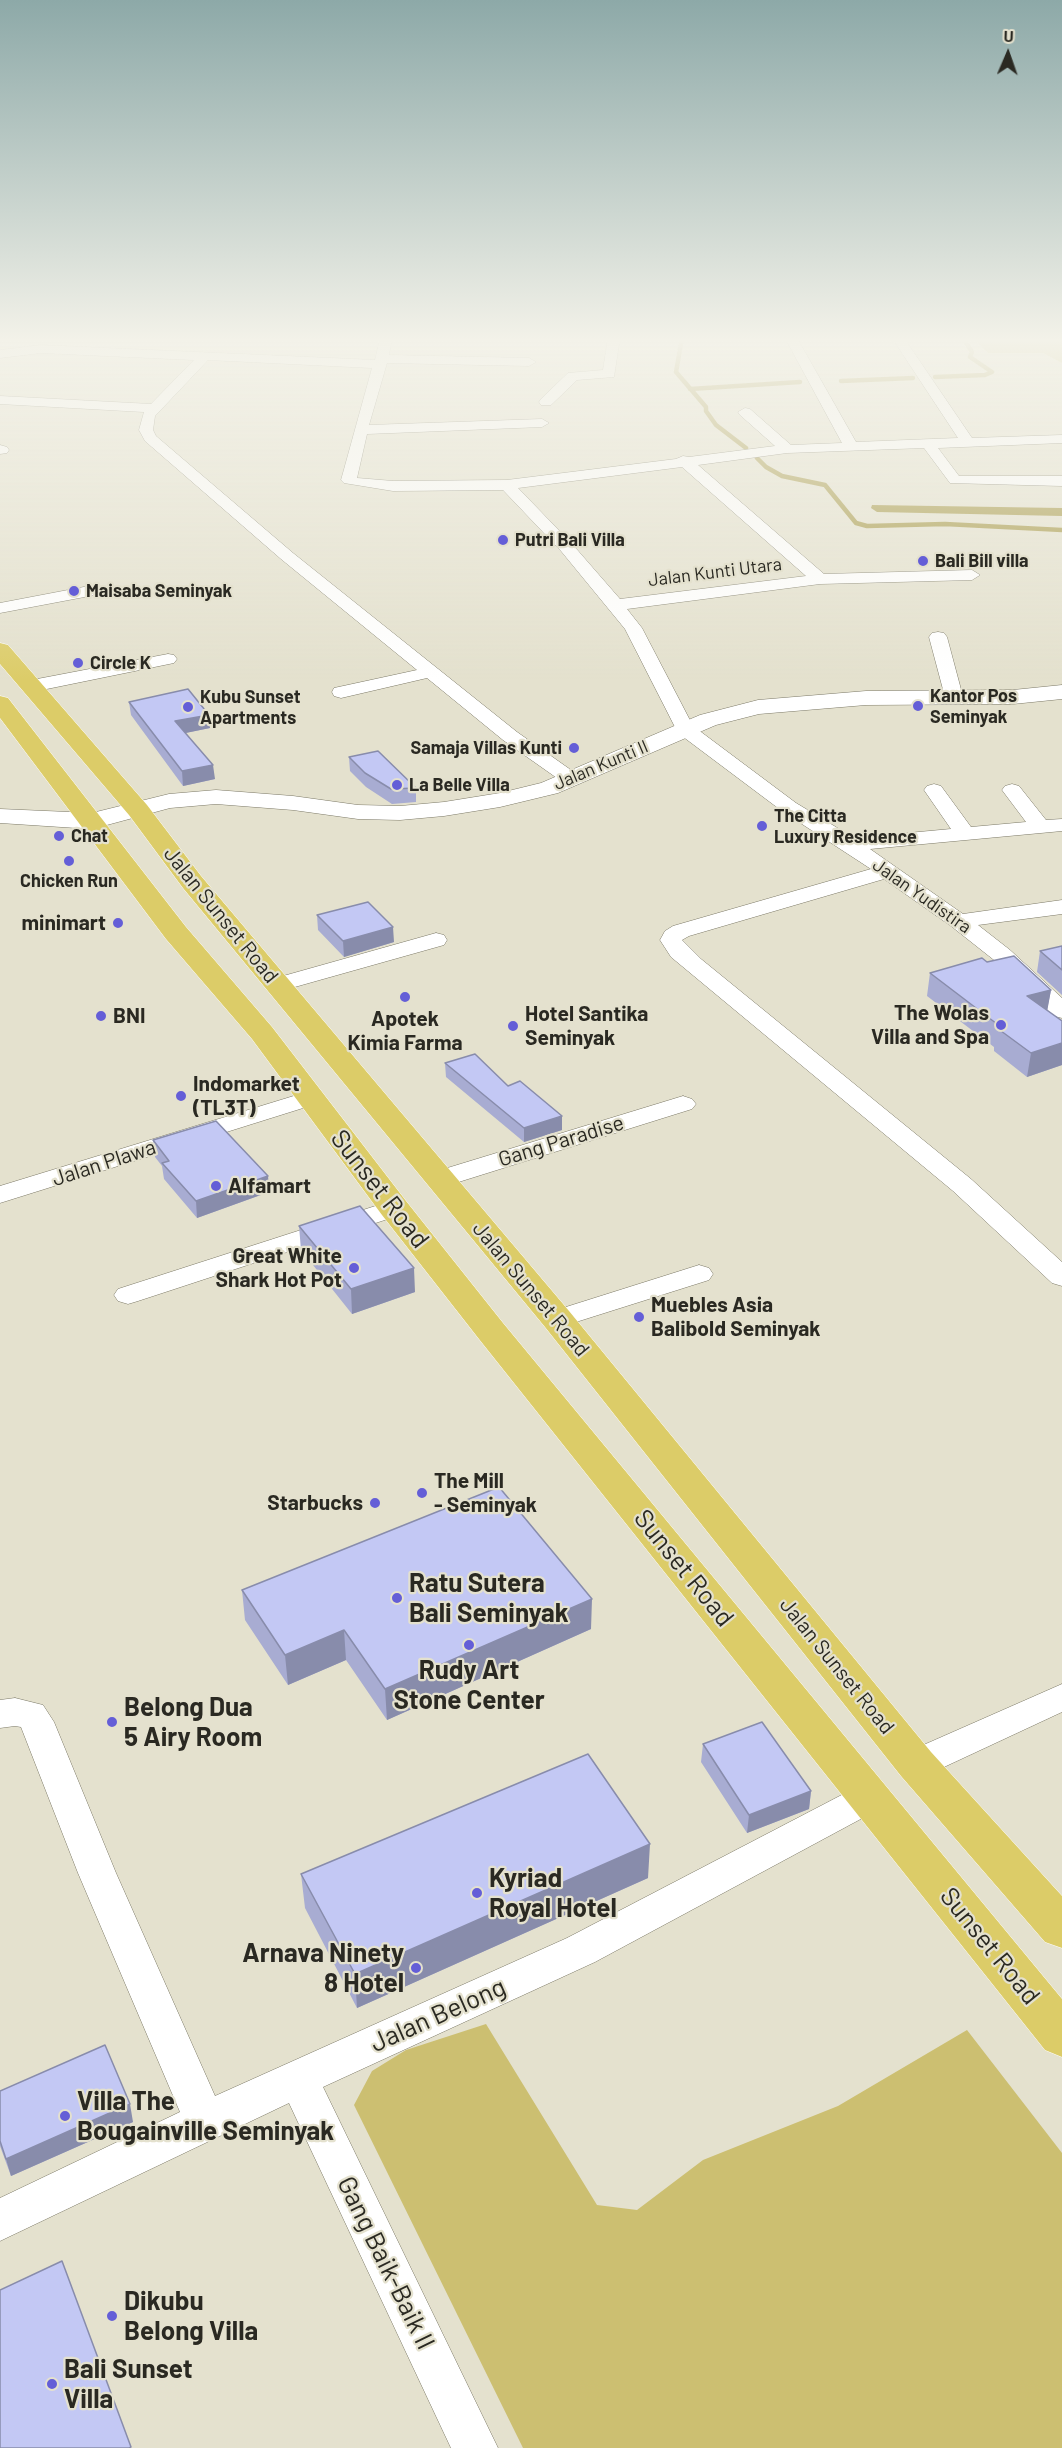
<!DOCTYPE html>
<html>
<head>
<meta charset="utf-8">
<style>
	body { margin:0 }
	#map { position:relative; width:1062px; height:2448px; overflow:hidden; background:#e4e1ce; font-family:Barlow,sans-serif }
	canvas { display:block }
	.north { position:absolute; left:978px; top:24px; width:60px; height:60px; -webkit-text-stroke:4px #e4e1ce; paint-order:stroke; rotate:2deg; font-size:16px; font-weight:700; line-height:24px; text-align:center; color:#2a2922 }
	.north::after { content:''; display:block; margin:auto; width:21px; height:27px; background:#2a2922; clip-path:polygon(50% 0,100% 100%,50% 72%,0 100%) }
</style>
</head>
<body>
<div id="map">
<canvas width="1062" height="2448"></canvas>
<div class="north">U</div>
</div>
<script>
const ctx = document.querySelector('canvas').getContext('2d');
ctx.lineJoin = 'round';
function fillPath(path, color) { ctx.fillStyle = color; ctx.fill(path, 'evenodd'); }
const poly = rows => new Path2D(rows.map(r => 'M' + r).join(''));
function trace(path, color, width, dash) { ctx.strokeStyle = color; ctx.lineWidth = width; ctx.lineCap = dash ? 'butt' : 'round'; ctx.setLineDash(dash || []); ctx.stroke(path); }
function label(font, color, halo, rows, align = 'center') {
  ctx.font = font + ' Barlow,sans-serif'; ctx.lineWidth = 4.5; ctx.setLineDash([]); ctx.textBaseline = 'middle'; ctx.strokeStyle = halo; ctx.fillStyle = color; for (const [text, x, y, turn = 0] of rows) {
    ctx.save(); ctx.translate(x, y); ctx.rotate((+turn || 0) * Math.PI / 180); ctx.textAlign = isNaN(turn) ? turn : align; if (halo) ctx.strokeText(text, 0, 0); ctx.fillText(text, 0, 0); ctx.restore();
  }
}
const green = poly([
	[973,338,1062,338,1062,363,1043,353,988,353],
	[486,2024,597,2205,637,2210,703,2160,838,2106,967,2030,1062,2153,1062,2448,523,2448,354,2105,372,2071,406,2050]
]);
const water = poly([
	[872,505,1062,508,1062,516,877,512,871,508]
]);
const stream = poly([
	[682,338,676,372,706,407,706,411,716,425,746,448],
	[935,377,985,375,992,372,970,357,972,352,963,338],
	[841,381,913,378],
	[690,389,800,382],
	[757,458,766,467,782,476,825,485,856,523,867,526,945,524,1062,530]
]);
const minor = poly([
	[380,338,392,338,389,355,529,358,536,362,529,366,387,363,369,425,542,419,549,423,542,427,367,434,357,478,393,481,507,480,676,459,683,456,689,457,775,446,740,415,738,412,745,408,750,409,791,445,842,443,785,338,797,338,856,442,958,438,892,338,904,338,972,438,1062,435,1062,443,938,448,959,476,1062,476,1062,486,950,483,924,448,787,453,698,465,824,574,972,570,980,575,972,580,820,584,627,609,642,628,693,726,796,803,854,838,951,829,924,790,927,786,934,784,941,786,971,827,1026,822,1002,790,1005,786,1012,784,1019,786,1046,820,1062,819,1062,831,870,849,963,914,1062,900,1062,914,978,925,1010,950,1062,998,1062,1018,1054,1016,994,960,951,926,884,879,689,936,682,940,701,959,971,1179,1062,1262,1062,1286,1052,1283,953,1191,671,957,660,940,665,931,673,926,871,869,782,811,678,733,625,629,561,551,503,490,393,491,344,483,341,480,343,473,372,368,208,360,155,416,153,430,156,436,293,553,517,732,578,775,581,779,578,783,564,783,503,740,427,678,341,698,334,696,332,692,334,688,417,670,281,559,145,441,139,430,144,412,0,404,0,396,151,404,194,360,41,353,0,358,0,350,41,345,375,360,380,338],
	[682,467,806,576,620,599,573,545,518,488,682,467],
	[608,338,620,338,614,377,577,380,551,405,541,405,539,402,541,399,568,373,603,370,608,338],
	[0,445,7,447,9,450,7,453,0,454,0,445],
	[89,586,97,591,95,595,0,613,0,603,89,586],
	[938,632,944,633,947,637,963,697,961,701,954,703,947,701,945,697,929,637,932,633,938,632],
	[168,654,174,655,177,659,174,663,32,692,26,690,23,686,26,682,32,680,168,654],
	[436,933,444,935,447,940,444,945,277,992,269,990,265,985,269,980,436,933],
	[310,1091,319,1093,322,1098,319,1103,0,1203,0,1186,310,1091],
	[683,1096,692,1099,696,1104,692,1109,449,1185,440,1187,431,1185,427,1179,431,1173,683,1096],
	[394,1200,403,1202,407,1208,403,1214,138,1301,128,1304,118,1301,114,1295,118,1289,394,1200],
	[699,1265,709,1268,713,1274,709,1280,557,1328,547,1325,543,1319,547,1313,699,1265],
	[1062,1684,1062,1712,929,1774,916,1778,903,1774,898,1764,903,1754,1062,1684],
	[15,1698,43,1705,54,1722,116,1873,215,2096,567,1938,857,1787,870,1782,883,1787,888,1797,883,1807,595,1962,323,2087,498,2448,451,2448,289,2103,0,2241,0,2198,180,2112,78,1873,21,1727,15,1726,0,1728,0,1700,15,1698]
]);
const tertiary = poly([
	[1062,685,1062,699,1013,704,866,705,759,714,716,725,558,793,500,807,444,816,400,820,358,819,293,810,216,804,170,808,92,829,0,823,0,809,92,813,169,794,216,790,293,796,358,805,400,806,444,802,500,793,541,783,700,715,758,700,866,691,1013,690,1062,685]
]);
const trunk = poly([
	[0,643,8,645,147,805,201,876,569,1311,931,1752,1062,1896,1062,1948,1045,1942,901,1776,545,1327,183,888,129,815,0,664,0,643],
	[0,696,8,698,186,927,272,1027,406,1201,503,1323,1062,1999,1062,2057,1045,2050,479,1339,382,1215,252,1039,166,939,0,718,0,696]
]);
const wall = poly([
	[129,702,210,728,185,733,215,779,183,786,131,715],
	[349,757,416,788,416,802,392,804,366,787,350,771],
	[317,915,394,942,344,957,318,930],
	[1062,946,1062,995,1037,972,1040,951],
	[987,962,1051,990,1047,1010,1062,1021,1062,1065,1027,1077,994,1051,994,1047,927,996,930,973],
	[445,1063,508,1086,562,1130,524,1142,446,1077],
	[153,1140,268,1176,269,1192,197,1218,164,1179,162,1166,155,1157],
	[299,1226,415,1292,352,1314,301,1250],
	[242,1590,591,1629,387,1720,346,1660,288,1685,245,1620],
	[703,1744,811,1791,809,1809,747,1833,701,1762],
	[301,1874,648,1878,357,2008,305,1908],
	[0,2091,133,2122,11,2176,0,2146]
]);
const shadedWall = poly([
	[209,715,210,728,176,735,175,721],
	[213,765,215,779,183,786,182,771],
	[393,927,394,942,344,957,343,941],
	[1051,990,1047,1012,1027,996],
	[1062,1043,1062,1065,1027,1077,1031,1053],
	[562,1116,562,1130,524,1142,524,1128],
	[268,1176,269,1192,197,1218,196,1201],
	[414,1268,415,1292,352,1314,351,1289],
	[592,1599,591,1629,387,1720,385,1689],
	[344,1630,346,1660,288,1685,285,1655],
	[811,1791,809,1809,747,1833,749,1815],
	[650,1844,648,1878,357,2008,355,1974],
	[130,2104,133,2122,11,2176,6,2159]
]);
const building = poly([
	[188,689,209,715,175,721,213,765,182,771,129,702,188,689],
	[378,751,416,788,391,789,365,773,349,757,378,751],
	[368,902,393,927,343,941,317,915,368,902],
	[1062,946,1062,970,1040,951,1062,946],
	[1014,956,1051,990,1027,996,1062,1021,1062,1043,1031,1053,997,1028,1001,1027,930,973,982,958,987,962,1014,956],
	[475,1054,508,1086,520,1081,562,1116,524,1128,445,1063,475,1054],
	[216,1121,268,1176,196,1201,162,1163,169,1161,153,1140,216,1121],
	[360,1206,414,1268,351,1289,299,1226,360,1206],
	[499,1487,592,1599,385,1689,344,1630,285,1655,242,1590,499,1487],
	[762,1722,811,1791,749,1815,703,1744,762,1722],
	[588,1754,650,1844,355,1974,301,1874,588,1754],
	[105,2045,130,2104,6,2159,0,2141,0,2091,105,2045],
	[62,2261,131,2447,129,2448,0,2448,0,2290,62,2261]
]);
const markers = [
	[503,540,6,"#645ed7"],
	[923,561,6,"#645ed7"],
	[74,591,6,"#645ed7"],
	[78,663,6,"#645ed7"],
	[918,706,6,"#645ed7"],
	[188,707,6,"#645ed7"],
	[574,748,6,"#645ed7"],
	[397,785,6,"#645ed7"],
	[762,826,6,"#645ed7"],
	[59,836,6,"#645ed7"],
	[69,861,6,"#645ed7"],
	[118,923,6,"#645ed7"],
	[405,997,6,"#645ed7"],
	[101,1016,6,"#645ed7"],
	[1001,1025,6,"#645ed7"],
	[513,1026,6,"#645ed7"],
	[181,1096,6,"#645ed7"],
	[216,1186,6,"#645ed7"],
	[354,1268,6,"#645ed7"],
	[639,1317,6,"#645ed7"],
	[422,1493,6,"#645ed7"],
	[375,1503,6,"#645ed7"],
	[397,1598,6,"#645ed7"],
	[469,1645,6,"#645ed7"],
	[112,1722,6,"#645ed7"],
	[477,1893,6,"#645ed7"],
	[416,1968,6,"#645ed7"],
	[65,2116,6,"#645ed7"],
	[112,2316,6,"#645ed7"],
	[52,2384,6,"#645ed7"]
];
const farPoinames = [
	["Putri Bali Villa",515,540],
	["Bali Bill villa",935,561],
	["Maisaba Seminyak",86,591],
	["Circle K",90,663],
	["Kantor Pos",930,696],
	["Seminyak",930,717],
	["Kubu Sunset",200,697],
	["Apartments",200,718],
	["Samaja Villas Kunti",562,748,"right"],
	["La Belle Villa",409,785],
	["The Citta",774,816],
	["Luxury Residence",774,837],
	["Chat",71,836],
	["Chicken Run",69,881,"center"]
];
const farStreetnames = [
	["Jalan Kunti Utara",715,572,-7],
	["Jalan Kunti II",601,765,-23],
	["Jalan Yudistira",922,896,35]
];
const streetNames = [
	["Jalan Sunset Road",221,915,51],
	["Gang Paradise",561,1141,-17],
	["Jalan Plawa",104,1163,-18],
	["Jalan Sunset Road",531,1289,50],
	["Jalan Sunset Road",837,1666,51]
];
const poiNames = [
	["minimart",106,923,"right"],
	["The Wolas",989,1013,"right"],
	["Villa and Spa",989,1037,"right"],
	["Hotel Santika",525,1014],
	["Seminyak",525,1038],
	["BNI",113,1016],
	["Apotek",405,1019,"center"],
	["Kimia Farma",405,1043,"center"],
	["Indomarket",193,1084],
	["(TL3T)",193,1108],
	["Alfamart",228,1186],
	["Great White",342,1256,"right"],
	["Shark Hot Pot",342,1280,"right"],
	["Muebles Asia",651,1305],
	["Balibold Seminyak",651,1329],
	["The Mill",434,1481],
	["- Seminyak",434,1505],
	["Starbucks",363,1503,"right"]
];
const nearStreetnames = [
	["Sunset Road",380,1189,52],
	["Sunset Road",684,1568,51],
	["Sunset Road",990,1946,51],
	["Jalan Belong",438,2015,-24],
	["Gang Baik-Baik II",386,2263,64]
];
const nearPoinames = [
	["Ratu Sutera",409,1583],
	["Bali Seminyak",409,1613],
	["Rudy Art",469,1670,"center"],
	["Stone Center",469,1700,"center"],
	["Belong Dua",124,1707],
	["5 Airy Room",124,1737],
	["Kyriad",489,1878],
	["Royal Hotel",489,1908],
	["Arnava Ninety",404,1953,"right"],
	["8 Hotel",404,1983,"right"],
	["Villa The",77,2101],
	["Bougainville Seminyak",77,2131],
	["Dikubu",124,2301],
	["Belong Villa",124,2331],
	["Bali Sunset",64,2369],
	["Villa",64,2399]
];
fillPath(green, '#ccbf71');
fillPath(water, '#a69847');
trace(stream, '#a69847', 4.5);
trace(minor, '#7c7967', 1);
trace(tertiary, '#7c7967', 1);
trace(trunk, '#fff', 1);
fillPath(minor, '#fff');
fillPath(tertiary, '#fff');
fillPath(trunk, '#dccc68');
fillPath(wall, '#a8acd2');
fillPath(shadedWall, '#888cab');
fillPath(building, '#c3c8f4');
trace(building, '#888cab', 1.5);
const sky = ctx.createLinearGradient(0, 0, 0, 681);
sky.addColorStop(0, '#8da9a8');
sky.addColorStop(0.5, '#f3f2e9');
sky.addColorStop(1, '#f3f2e900');
ctx.fillStyle = sky;
ctx.fillRect(0, 0, 1062, 681);
for (const [x, y, r, color] of markers) { const dot = new Path2D(); dot.arc(x, y, r, 0, 2 * Math.PI); ctx.fillStyle = color; ctx.fill(dot); trace(dot, '#e4e1ce', 2); }
label('bold 18px', '#2a2922', '#e4e1ce', farPoinames, 'left');
label('18px', '#2a2922', '#e4e1ce', farStreetnames);
label('21px', '#2a2922', '#e4e1ce', streetNames);
label('bold 21px', '#2a2922', '#e4e1ce', poiNames, 'left');
label('26px', '#2a2922', '#e4e1ce', nearStreetnames);
label('bold 26px', '#2a2922', '#e4e1ce', nearPoinames, 'left');
</script>
</body>
</html>
